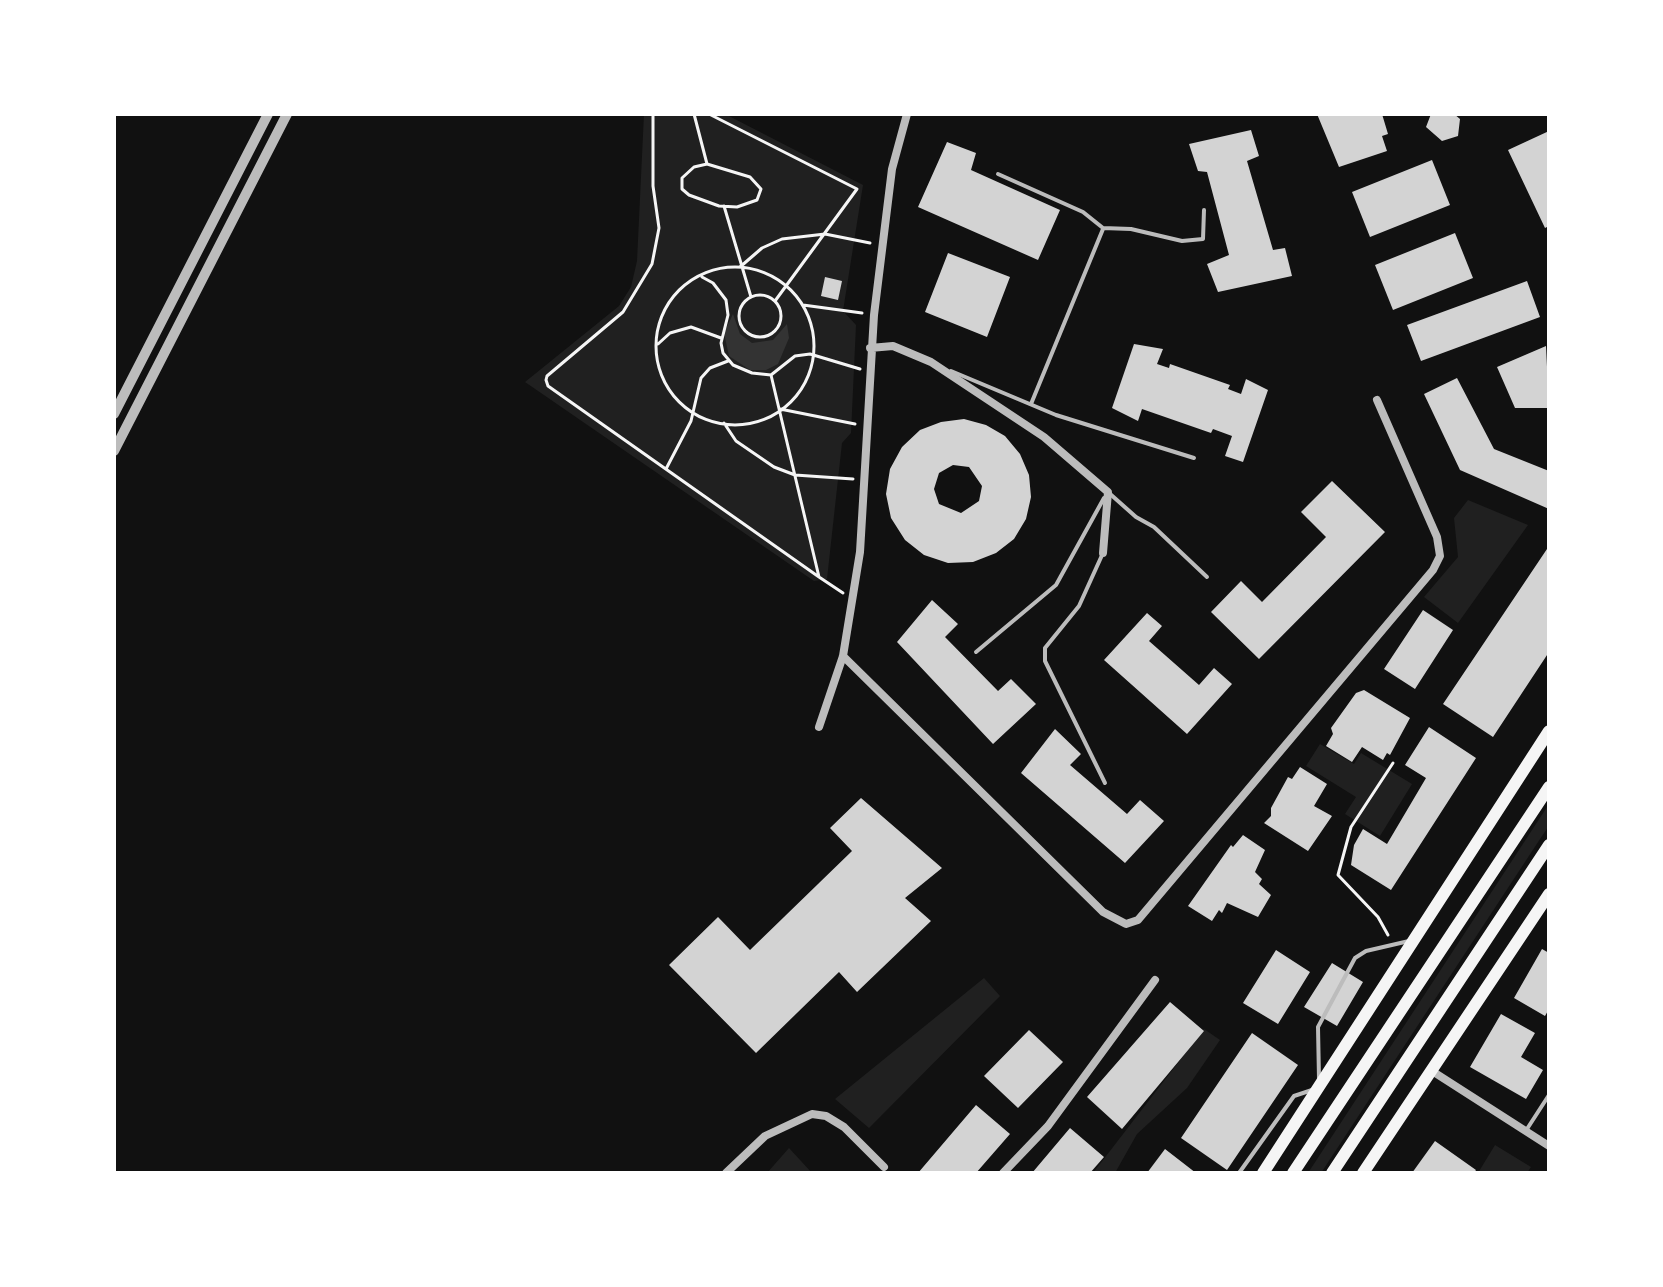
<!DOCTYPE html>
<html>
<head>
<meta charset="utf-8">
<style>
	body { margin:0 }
	#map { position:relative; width:1663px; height:1287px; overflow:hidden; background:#111; font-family:Georgia,serif }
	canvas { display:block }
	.frame { position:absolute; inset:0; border:116px solid #fff; pointer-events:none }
</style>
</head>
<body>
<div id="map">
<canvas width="1663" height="1287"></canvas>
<div class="frame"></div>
</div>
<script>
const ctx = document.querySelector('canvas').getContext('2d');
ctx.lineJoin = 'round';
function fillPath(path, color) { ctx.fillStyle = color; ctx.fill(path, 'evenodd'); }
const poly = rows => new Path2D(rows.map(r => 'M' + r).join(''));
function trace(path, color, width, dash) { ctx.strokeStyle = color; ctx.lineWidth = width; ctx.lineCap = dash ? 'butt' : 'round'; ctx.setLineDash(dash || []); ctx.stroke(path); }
const green = poly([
	[644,114,725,114,863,185,843,311,856,325,851,433,842,443,827,579,814,581,525,382,619,306,631,287,637,261],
	[1468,500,1528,525,1458,623,1424,597,1458,557,1454,518],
	[1320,744,1354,764,1361,753,1412,784,1380,836,1345,814,1356,797,1306,766],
	[1549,804,1549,826,1542,836,1321,1173,1308,1173],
	[984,978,1000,996,869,1128,835,1099],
	[1204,1029,1220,1040,1187,1088,1137,1134,1115,1173,1093,1173],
	[1495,1145,1531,1167,1527,1173,1478,1173],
	[789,1148,812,1173,767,1173]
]);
const water = poly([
	[733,314,740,334,752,343,773,340,787,324,789,338,778,364,766,370,750,370,729,356,724,333]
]);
const building = poly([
	[1317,114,1382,114,1388,134,1382,136,1387,151,1339,167],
	[1431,114,1454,114,1460,119,1458,136,1442,141,1426,127],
	[1251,130,1259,156,1247,161,1273,250,1285,248,1292,276,1218,292,1207,264,1229,255,1207,172,1198,171,1189,144],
	[1549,131,1549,226,1545,228,1508,150],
	[947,142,976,153,971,170,1060,210,1038,260,918,207],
	[1432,160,1450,205,1370,237,1352,192],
	[1455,233,1473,278,1393,310,1375,265],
	[948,253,1010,277,987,337,925,312],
	[825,277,842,281,838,300,821,296],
	[1527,281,1540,317,1421,361,1407,325],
	[1134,344,1163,349,1157,364,1169,368,1170,364,1230,385,1228,389,1241,394,1246,379,1268,390,1243,462,1225,456,1232,436,1213,429,1211,433,1142,409,1138,421,1112,408],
	[1546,346,1549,408,1515,408,1497,367],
	[1457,378,1494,449,1549,471,1549,509,1460,470,1424,394],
	[964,419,986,425,1005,436,1020,454,1029,475,1031,497,1026,519,1014,539,996,553,973,562,948,563,924,555,905,540,891,518,886,494,890,469,902,447,920,430,941,422],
	[953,465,969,467,982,486,979,501,961,513,939,504,934,489,939,473],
	[1332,481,1385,532,1259,659,1211,612,1241,581,1262,602,1326,537,1301,512],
	[1549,546,1549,652,1493,737,1443,704],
	[932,600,958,624,945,637,998,691,1011,679,1036,704,993,744,897,642],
	[1423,610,1453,630,1415,689,1384,669],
	[1147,613,1162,626,1149,641,1199,685,1214,668,1232,684,1187,734,1104,660],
	[1364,690,1410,718,1390,755,1387,753,1383,760,1362,747,1352,762,1326,746,1333,734,1331,728,1356,693],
	[1429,727,1476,758,1391,890,1351,865,1354,845,1363,829,1387,844,1426,778,1405,765],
	[1055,729,1081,754,1070,765,1127,814,1140,800,1164,821,1125,863,1021,773],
	[1300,767,1327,784,1314,806,1332,816,1308,851,1264,823,1271,816,1271,808,1288,777,1292,779],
	[861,798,942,868,905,898,931,921,857,992,839,972,756,1053,669,965,718,917,750,950,852,851,830,828],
	[1243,835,1265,850,1255,872,1262,879,1259,884,1271,895,1258,917,1227,903,1222,913,1219,910,1212,921,1188,906,1231,845,1233,847],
	[1542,949,1549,953,1549,1009,1545,1016,1514,998],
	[1276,950,1310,972,1278,1024,1243,1003],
	[1332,963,1363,982,1337,1026,1304,1007],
	[1170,1002,1204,1031,1122,1129,1087,1097],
	[1501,1014,1535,1033,1521,1057,1543,1070,1526,1099,1470,1067],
	[1029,1030,1063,1062,1018,1108,984,1076],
	[1252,1033,1298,1065,1227,1170,1181,1138],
	[976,1105,1010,1134,976,1173,918,1173],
	[1070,1128,1104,1157,1090,1173,1032,1173],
	[1435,1141,1476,1170,1474,1173,1412,1173],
	[1165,1149,1196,1173,1147,1173]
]);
const path = poly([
	[653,114,653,186,659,228,652,264,623,312,547,376,546,380,548,386,819,577],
	[694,114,707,164],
	[709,114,857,189,775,301],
	[707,164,750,177,761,189,757,200,737,207,719,206,689,195,682,189,682,178,694,167,707,164],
	[724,206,751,297],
	[740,267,762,248,782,239,825,234,870,243],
	'656 346a79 79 0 1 1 158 0a79 79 0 1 1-158 0Z',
	[702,277,713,283,726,300,728,315,721,343,723,353,733,365,752,373,771,375,795,356,810,354,860,369],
	'739 316a21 21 0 1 1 42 0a21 21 0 1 1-42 0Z',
	[803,305,862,313],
	[658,344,670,333,691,327,721,338],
	[771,375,819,577,843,593],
	[780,409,855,424],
	[724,423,736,441,774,467,795,475,853,479],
	[666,469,691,421,701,378,710,368,728,361],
	[1388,935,1378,917,1338,875,1351,827,1393,763]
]);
const service = poly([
	[998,174,1083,212,1103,228,1131,229,1182,241,1203,239,1204,210],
	[951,371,1056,415,1194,458],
	[1031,404,1103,229],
	[1109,493,1136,517,1154,527,1207,577],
	[1103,553,1079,606,1045,648,1045,661,1105,783],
	[976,652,1056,585,1104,498],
	[1319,1079,1318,1027,1355,958,1366,951,1409,941],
	[1527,1129,1549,1095],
	[1239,1173,1294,1096,1312,1090]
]);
const minor = poly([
	[870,348,893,346,931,362,1044,437,1108,492,1103,553],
	[843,656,1103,912,1126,924,1138,920,1433,570,1440,556,1437,537,1377,400],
	[819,727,843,656,860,552,874,315,892,169,907,114],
	[1432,1071,1549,1146],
	[726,1173,765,1136,812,1114,826,1116,844,1127,884,1167],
	[1003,1173,1048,1126,1155,980]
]);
const tertiary = poly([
	[114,414,268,114],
	[114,451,287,114]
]);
const trunk = poly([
	[1263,1173,1549,731],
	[1293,1173,1549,787],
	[1332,1173,1549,845],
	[1363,1173,1549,894]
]);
fillPath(green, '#202020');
fillPath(water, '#333');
fillPath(building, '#d3d3d3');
trace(path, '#f5f5f5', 3);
trace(service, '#bcbcbc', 4);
trace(minor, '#bcbcbc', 8);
trace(tertiary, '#bcbcbc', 10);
trace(trunk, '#f5f5f5', 12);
</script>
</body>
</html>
